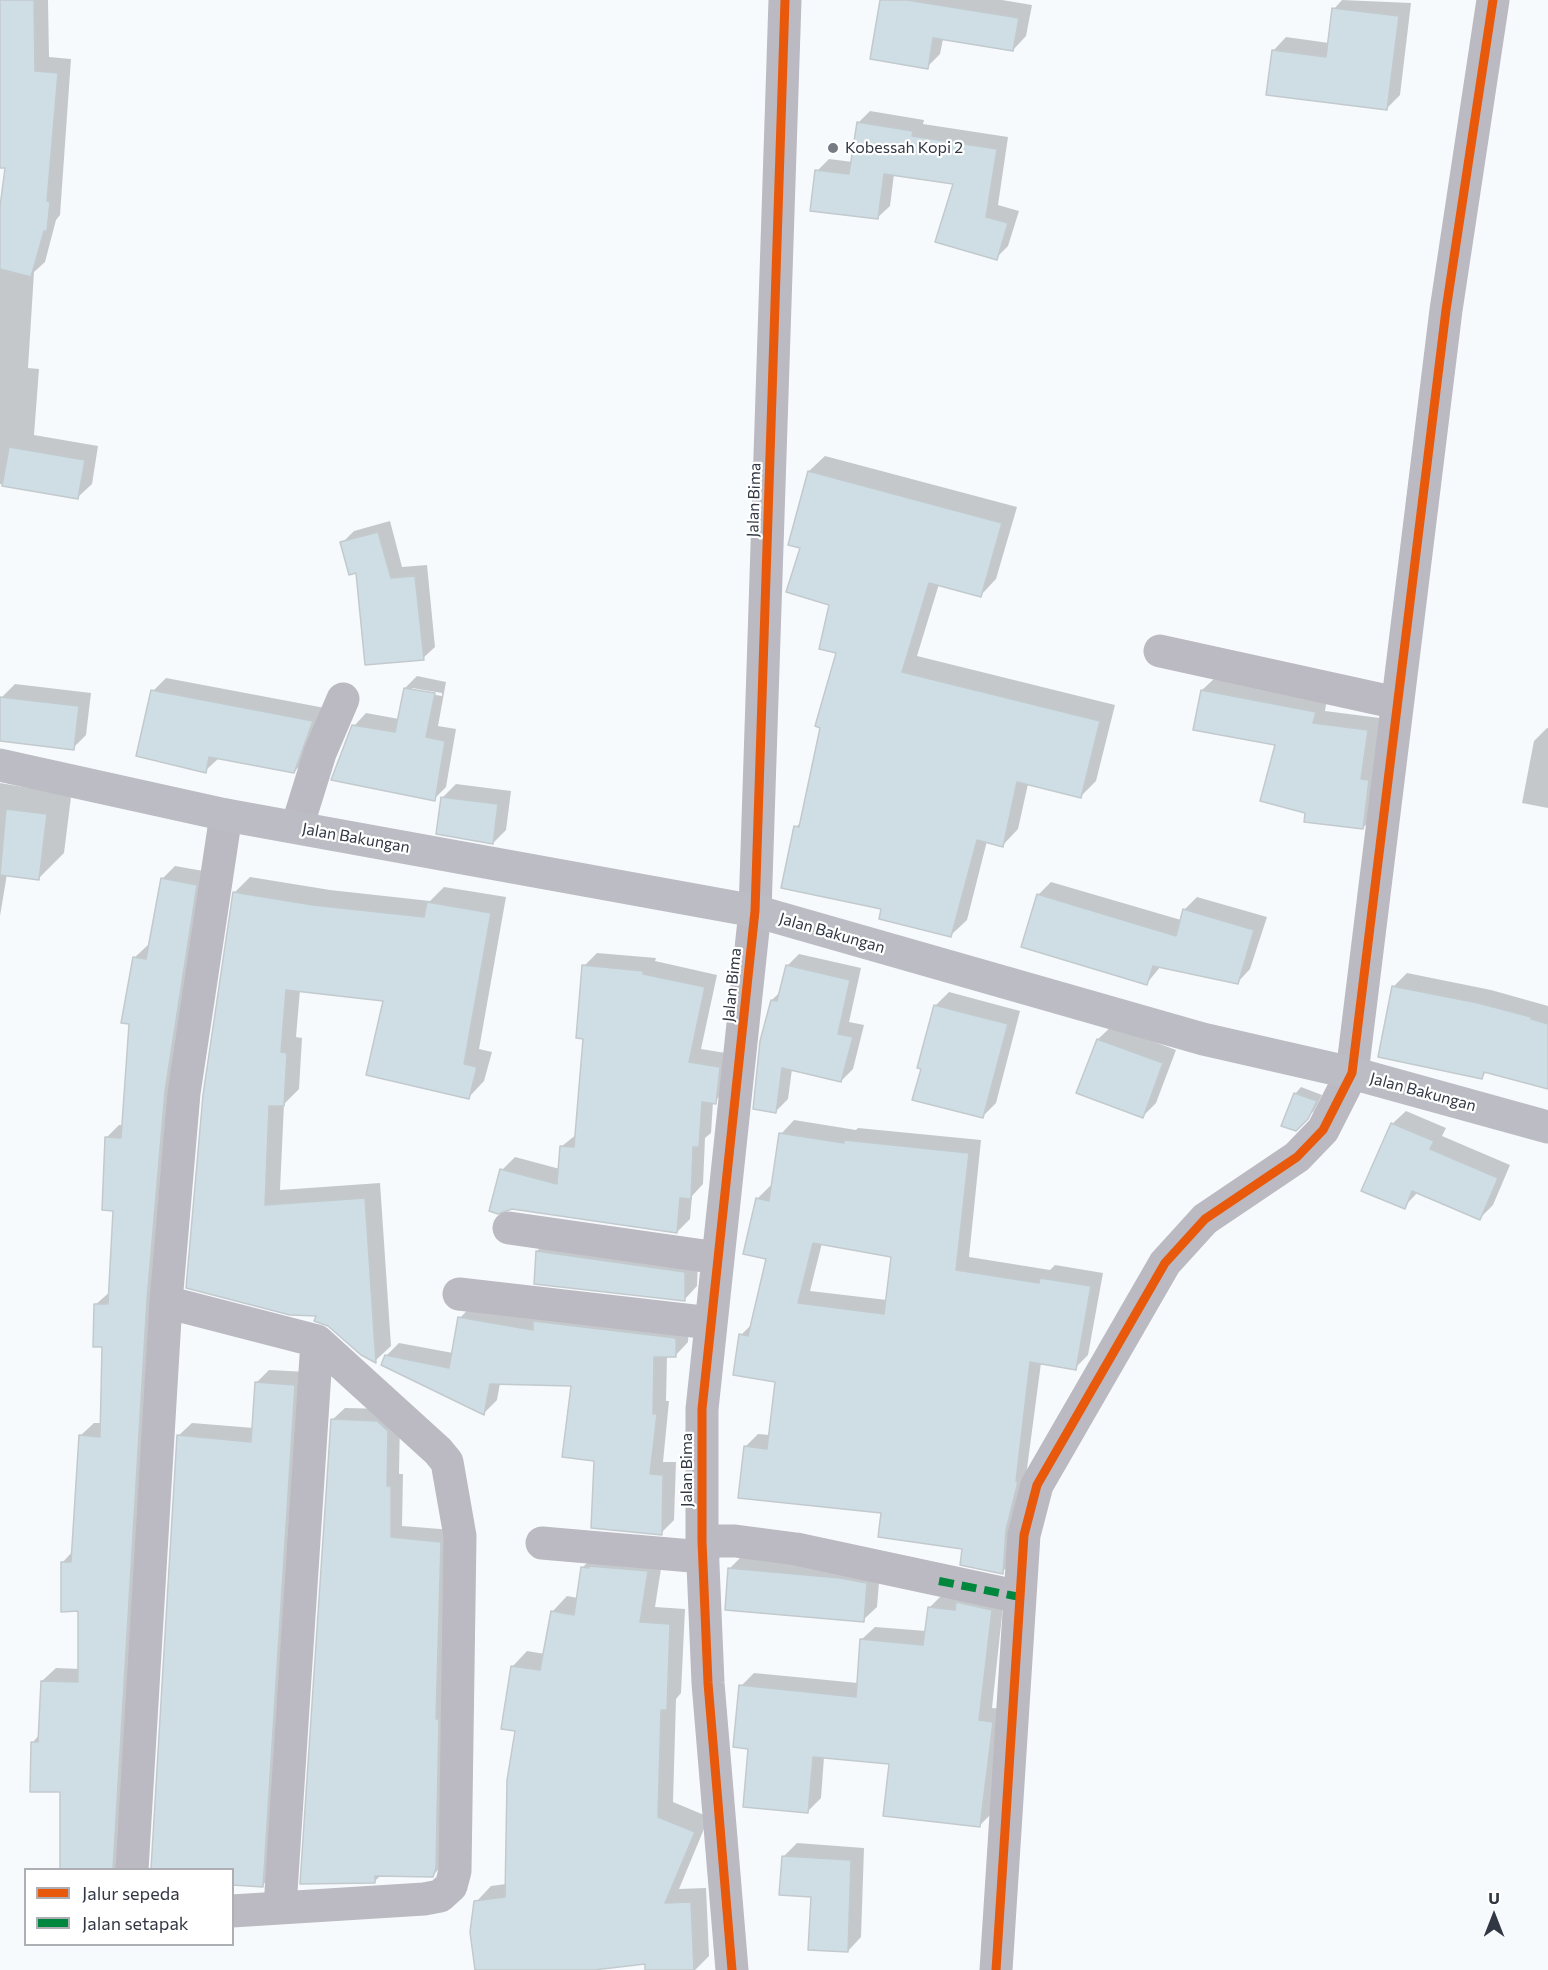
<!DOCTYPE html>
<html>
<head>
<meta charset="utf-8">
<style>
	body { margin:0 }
	#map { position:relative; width:1548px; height:1970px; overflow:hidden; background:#f7fafd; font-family:Commissioner,sans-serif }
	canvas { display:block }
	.legend { position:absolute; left:24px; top:1868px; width:210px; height:78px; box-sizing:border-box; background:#fff; border:2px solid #adafb4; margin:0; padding:8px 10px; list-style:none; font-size:18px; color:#313843 }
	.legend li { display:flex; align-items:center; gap:12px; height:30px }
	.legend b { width:30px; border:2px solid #adafb4 }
	.north { position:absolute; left:1464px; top:1886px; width:60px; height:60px; -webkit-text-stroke:4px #fff; paint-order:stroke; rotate:0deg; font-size:16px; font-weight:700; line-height:24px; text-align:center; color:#313843 }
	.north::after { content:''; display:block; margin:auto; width:21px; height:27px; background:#313843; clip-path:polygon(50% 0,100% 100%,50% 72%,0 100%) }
</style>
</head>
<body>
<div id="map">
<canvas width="1548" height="1970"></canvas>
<ul class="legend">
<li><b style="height:8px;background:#e8590c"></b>Jalur sepeda</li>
<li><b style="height:8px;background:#00873e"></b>Jalan setapak</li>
</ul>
<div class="north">U</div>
</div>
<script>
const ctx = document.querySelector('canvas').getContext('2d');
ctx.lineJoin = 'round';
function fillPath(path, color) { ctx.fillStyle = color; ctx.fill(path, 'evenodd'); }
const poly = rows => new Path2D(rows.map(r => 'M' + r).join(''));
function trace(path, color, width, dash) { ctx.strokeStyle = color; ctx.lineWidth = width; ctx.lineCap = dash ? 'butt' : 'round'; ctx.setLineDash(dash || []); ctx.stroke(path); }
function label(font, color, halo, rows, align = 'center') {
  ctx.font = font + ' Commissioner,sans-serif'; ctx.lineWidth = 4.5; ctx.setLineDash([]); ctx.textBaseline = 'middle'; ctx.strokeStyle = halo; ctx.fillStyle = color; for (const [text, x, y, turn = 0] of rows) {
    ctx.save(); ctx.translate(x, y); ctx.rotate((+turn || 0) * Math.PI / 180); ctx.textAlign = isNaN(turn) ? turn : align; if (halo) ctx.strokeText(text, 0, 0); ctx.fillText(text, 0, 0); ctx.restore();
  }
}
const shadow = poly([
	[0,0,48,0,49,57,71,59,60,215,56,220,45,262,34,272,28,368,39,369,34,435,98,446,92,484,78,497,0,484,0,219,7,167,0,166],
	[882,0,1002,0,1032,5,1026,36,1013,50,943,39,940,54,927,67],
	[1342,0,1411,3,1400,95,1387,108,1273,51,1286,37,1329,43,1334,9],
	[870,111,924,120,923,124,1008,137,998,205,1019,211,1008,246,996,258,954,183,894,174,890,206,877,218,817,171,829,159,853,162,858,123],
	[825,456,1017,507,996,579,981,595,939,584,917,656,1115,705,1096,781,1081,796,1028,784,1018,829,1003,845,987,841,967,920,951,935,883,908,796,827,802,821,838,652,831,604,801,547,809,471],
	[390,521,402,567,427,565,435,647,423,658,357,571,342,543,354,531],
	[417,676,446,682,438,726,456,729,446,787,434,799,354,726,366,713,399,719,405,688],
	[412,688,442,693,442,696,412,691],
	[166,678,325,708,307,758,294,772,219,758,205,771,153,691],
	[1215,678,1327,699,1325,711,1380,718,1375,815,1363,828,1307,812,1277,744,1202,690],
	[15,684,91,693,86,735,73,748,0,740,2,697],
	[1547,728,1548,728,1548,808,1522,803,1534,741],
	[0,783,29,788,72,789,64,853,39,878,7,874,0,916],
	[456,784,511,791,506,830,493,843,442,798],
	[175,866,209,872,133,1870,62,1870,62,1791,33,1742,40,1734,42,1681,56,1668,80,1669,80,1610,62,1563,73,1551,80,1436,94,1423,102,1423,103,1346,95,1305,111,1291,114,1209,106,1138,119,1125,123,1125,134,958,148,945,150,945,162,879],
	[250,877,330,890,430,901,444,887,506,897,479,1049,492,1052,484,1081,469,1097,385,999,300,990,296,1037,302,1038,299,1089,284,1104,280,1190,380,1183,391,1346,375,1361,318,1314,188,1287,235,892],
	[1051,882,1181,920,1184,910,1197,897,1267,917,1250,969,1237,983,1161,966,1147,983,1038,895],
	[597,953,656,958,655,961,717,975,701,1049,732,1054,728,1090,713,1102,711,1133,705,1138,703,1184,692,1196,690,1219,677,1232,502,1170,515,1157,560,1169,562,1146,577,1134,584,1037,584,966],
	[799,954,861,968,849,1022,864,1025,853,1069,841,1081,792,1069,788,1099,776,1111,772,1000,781,991,787,966],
	[1407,973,1491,990,1548,1006,1548,1088,1487,1071,1482,1077,1380,1055,1394,986],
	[949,992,1020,1011,996,1103,983,1116,923,1067,935,1006],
	[1112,1026,1176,1050,1156,1103,1143,1116,1078,1093,1098,1039],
	[1301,1087,1322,1095,1314,1111,1295,1130,1295,1094],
	[1406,1111,1446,1128,1442,1136,1510,1165,1493,1205,1480,1218,1418,1192,1404,1207,1392,1124],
	[794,1120,856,1130,858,1128,981,1140,969,1257,1050,1270,1055,1265,1103,1273,1088,1355,1075,1368,1041,1363,1015,1559,1002,1572,964,1548,745,1447,758,1434,770,1435,777,1381,741,1335,752,1324,768,1257,757,1199,770,1186,773,1186,781,1134],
	[822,1243,893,1256,887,1300,810,1291],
	[550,1238,698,1259,697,1286,684,1300,537,1251],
	[473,1304,689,1325,688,1342,675,1356,667,1355,666,1401,669,1401,663,1462,676,1462,674,1520,661,1533,595,1459,572,1385,500,1383,497,1400,484,1413,386,1356,399,1343,453,1353,460,1318],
	[269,1370,308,1372,275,1872,262,1886,232,1870,152,1870,178,1436,192,1423,254,1428,256,1383],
	[345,1408,389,1409,400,1418,399,1474,403,1474,402,1526,453,1530,445,1863,432,1876,382,1874,374,1882,332,1420],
	[598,1552,663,1556,655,1607,685,1609,681,1693,676,1699,673,1802,709,1817,679,1889,706,1888,709,1956,695,1970,647,1970,646,1962,581,1970,476,1970,476,1902,491,1886,506,1884,516,1729,512,1667,527,1651,545,1654,552,1612,567,1596,578,1598,582,1568],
	[743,1555,880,1570,877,1607,863,1620,730,1568],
	[942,1595,1004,1597,992,1708,1006,1709,993,1812,980,1825,891,1762,824,1757,821,1798,808,1811,750,1748,741,1686,754,1673,858,1683,861,1640,875,1627,926,1631,929,1608],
	[797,1843,864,1848,861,1937,848,1951,783,1857]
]);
const building = poly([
	[0,0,34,0,35,71,58,73,47,201,50,202,47,231,44,231,31,277,0,269,0,207,5,168,0,168,0,0],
	[880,0,907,0,1019,18,1013,51,933,38,928,69,870,59,880,0],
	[1332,8,1399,16,1387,110,1266,95,1272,50,1326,57,1332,8],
	[857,122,913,131,912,136,997,149,986,217,1008,223,997,260,935,242,953,184,884,174,878,219,810,211,815,170,849,174,857,122],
	[9,447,85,460,78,499,2,486,9,447],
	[808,471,1002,523,981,597,929,583,902,672,1100,721,1081,798,1017,782,1003,847,977,840,951,937,879,919,881,909,781,888,794,826,799,827,820,728,815,726,836,653,819,649,829,605,786,592,800,548,788,545,808,471],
	[378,532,391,578,415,576,424,660,365,665,356,573,349,575,340,542,378,532],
	[404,688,435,693,426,737,445,741,435,801,331,780,352,725,395,732,404,688],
	[151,690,313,721,294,773,209,757,206,773,136,756,151,690],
	[1201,690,1316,712,1313,723,1368,730,1361,779,1369,780,1363,829,1304,822,1305,813,1260,801,1275,745,1193,730,1201,690],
	[0,697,79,706,74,750,0,741,0,697],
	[441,797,498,804,493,844,436,834,441,797],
	[6,809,47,814,39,880,0,875,6,809],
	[161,878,197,885,165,1091,147,1300,113,1869,60,1869,60,1792,30,1792,31,1742,38,1742,41,1681,78,1682,78,1611,61,1612,61,1562,71,1562,79,1435,100,1437,102,1347,93,1347,94,1304,108,1304,113,1211,102,1210,105,1137,121,1138,129,1024,121,1023,133,957,146,959,161,878],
	[233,892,313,905,424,917,427,902,491,913,464,1064,477,1067,469,1099,366,1075,383,1001,286,990,281,1052,287,1053,284,1106,269,1106,265,1205,365,1198,376,1363,361,1355,328,1326,314,1321,316,1316,290,1315,186,1288,203,1095,233,892],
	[1037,894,1176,936,1183,909,1254,930,1238,984,1153,966,1147,985,1021,947,1037,894],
	[582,965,643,971,643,974,705,987,689,1062,720,1067,716,1104,702,1102,699,1147,693,1147,691,1199,680,1198,677,1233,512,1209,498,1214,489,1211,500,1169,557,1184,560,1146,574,1147,583,1039,576,1038,582,965],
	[786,965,850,980,838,1034,853,1037,841,1082,782,1068,776,1113,753,1109,760,1041,771,1000,777,1001,786,965],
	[1392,986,1478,1003,1531,1017,1531,1019,1548,1024,1548,1089,1484,1072,1482,1079,1378,1057,1392,986],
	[934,1005,1008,1024,983,1118,912,1100,921,1069,917,1068,934,1005],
	[1097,1039,1163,1063,1143,1118,1076,1093,1097,1039],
	[1294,1093,1317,1101,1308,1119,1296,1131,1281,1126,1294,1093],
	[1391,1123,1434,1141,1430,1149,1498,1178,1480,1220,1412,1191,1405,1209,1361,1191,1391,1123],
	[779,1133,844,1143,844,1140,969,1153,956,1270,1039,1283,1040,1278,1091,1286,1076,1370,1030,1362,1016,1481,1018,1482,1006,1530,1003,1574,960,1565,962,1549,878,1537,881,1513,738,1498,744,1446,767,1449,775,1382,733,1375,739,1334,748,1336,766,1259,743,1254,756,1198,769,1201,779,1133],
	[813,1243,891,1257,884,1314,798,1303,813,1243],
	[536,1251,685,1272,685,1301,534,1284,536,1251],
	[458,1317,533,1330,533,1321,676,1338,676,1357,654,1357,653,1414,657,1414,650,1474,663,1475,662,1535,591,1528,594,1461,562,1457,571,1386,490,1384,484,1415,381,1365,385,1355,449,1368,458,1317],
	[255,1382,295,1385,263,1887,232,1885,232,1869,151,1869,177,1435,251,1442,255,1382],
	[331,1419,377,1421,388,1431,387,1486,391,1486,391,1537,441,1542,436,1719,439,1719,436,1868,433,1877,375,1876,375,1883,300,1884,331,1419],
	[589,1566,648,1571,640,1622,670,1624,667,1710,661,1710,658,1817,695,1832,665,1903,691,1902,694,1970,645,1970,645,1964,594,1970,475,1970,470,1932,474,1901,505,1897,507,1780,515,1731,501,1729,511,1666,540,1670,551,1611,574,1615,581,1567,589,1568,589,1566],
	[728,1568,840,1578,867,1583,864,1622,725,1610,728,1568],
	[956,1602,992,1610,979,1720,993,1722,980,1827,883,1816,889,1764,813,1757,808,1813,743,1807,748,1749,733,1747,739,1685,856,1697,860,1639,923,1645,928,1607,955,1610,956,1602],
	[782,1856,851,1860,848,1952,808,1950,811,1897,779,1895,782,1856]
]);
const minor = poly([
	[1160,651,1397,703],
	[297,827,320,753,343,699],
	[509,1228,718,1258],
	[459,1294,711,1323],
	[166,1302,317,1341,438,1451,447,1462,460,1536,455,1871,451,1886,440,1896,424,1899,232,1911],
	[702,1541,735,1541,796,1549,1020,1597],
	[542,1543,703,1557],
	[132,1870,166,1302,184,1093,226,815],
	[280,1907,317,1341],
	[732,1970,708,1683,702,1541,702,1409,755,911,785,0],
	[996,1970,1024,1535,1037,1485,1165,1263,1205,1219,1297,1157,1323,1130,1352,1073,1446,310,1493,0]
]);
const major = poly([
	[0,765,226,815,755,911,1203,1039,1352,1073,1548,1127]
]);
const quiet = poly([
	[939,1581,1020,1597]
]);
const cycleway = poly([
	[732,1970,708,1683,702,1541,702,1409,755,911,785,0],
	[996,1970,1024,1535,1037,1485,1165,1263,1205,1219,1297,1157,1323,1130,1352,1073,1446,310,1493,0]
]);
const markers = [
	[833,148,6,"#767c84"]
];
const poiNames = [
	["Kobessah Kopi 2",845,148]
];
const streetNames = [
	["Jalan Bima",754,500,-88],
	["Jalan Bakungan",356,838,10],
	["Jalan Bakungan",832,933,16],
	["Jalan Bima",732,985,-84],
	["Jalan Bakungan",1423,1092,15],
	["Jalan Bima",687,1470,-90]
];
fillPath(shadow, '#0003');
fillPath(building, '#cfdee5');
trace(building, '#c2cace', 1.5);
trace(minor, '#bbb9c1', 33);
trace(major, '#bcbdc4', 33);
trace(quiet, '#00873e', 8, [15, 8]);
trace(cycleway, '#e8590c', 9);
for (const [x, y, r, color] of markers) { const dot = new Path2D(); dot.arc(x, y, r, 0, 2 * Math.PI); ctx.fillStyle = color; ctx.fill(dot); trace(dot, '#fff', 2); }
label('16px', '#313843', '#fff', poiNames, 'left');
label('16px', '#313843', '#fff', streetNames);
</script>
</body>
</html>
